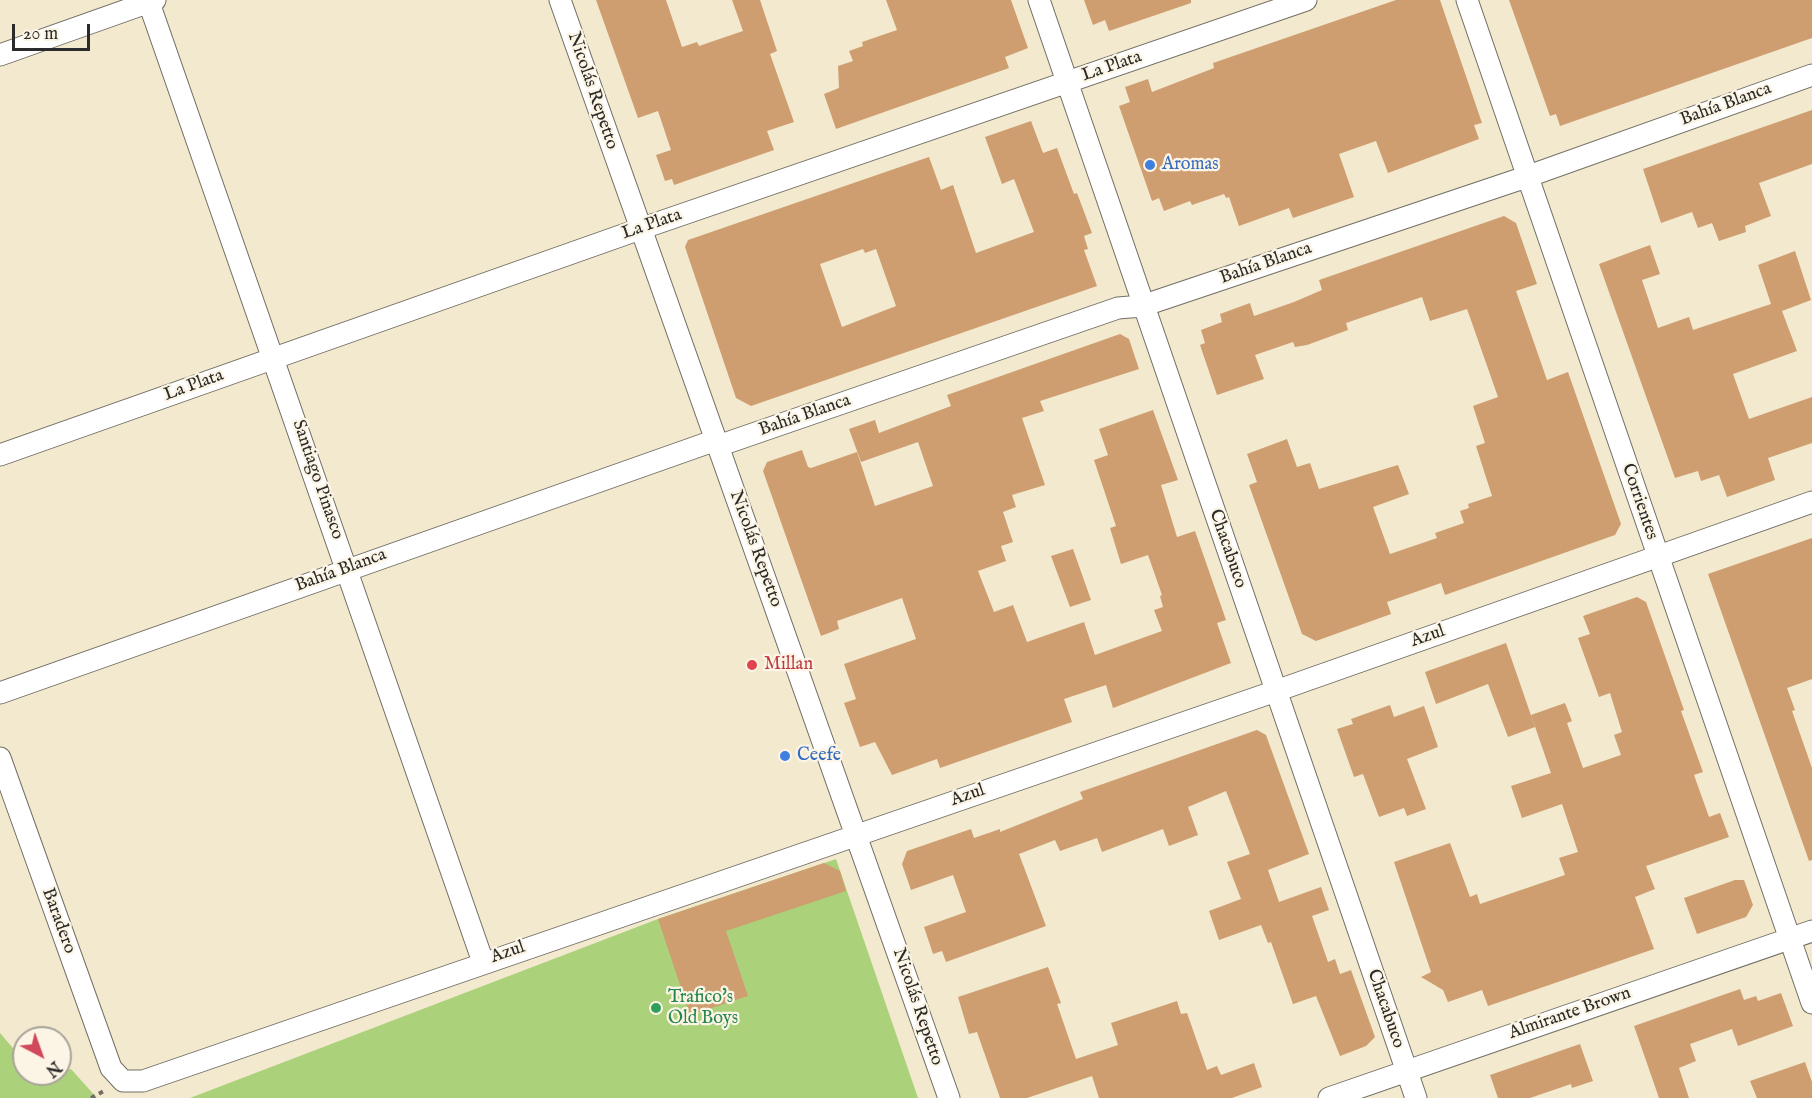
<!DOCTYPE html>
<html>
<head>
<meta charset="utf-8">
<style>
	body { margin:0 }
	#map { position:relative; width:1812px; height:1098px; overflow:hidden; background:#f3e9ce; font-family:"IM FELL English",serif }
	canvas { display:block }
	.north { position:absolute; left:12px; top:1026px; width:60px; height:60px; box-sizing:border-box; background:#fcf5e5; border:2px solid #a8a49b; border-radius:50%; rotate:139deg; font-size:16px; font-weight:700; line-height:24px; text-align:center; color:#2b2b2b }
	.north::after { content:''; display:block; margin:auto; width:21px; height:27px; background:#d1495b; clip-path:polygon(50% 0,100% 100%,50% 72%,0 100%) }
	.scale { position:absolute; left:12px; top:24px; width:78px; height:27px; box-sizing:border-box; border:3px solid #2b2b2b; border-top:0; padding-left:8px; font-size:18px; line-height:21px; white-space:nowrap; color:#2b2b2b; -webkit-text-stroke:4px #fcf5e5; paint-order:stroke }
</style>
</head>
<body>
<div id="map">
<canvas width="1812" height="1098"></canvas>
<div class="north">N</div>
<div class="scale">20 m</div>
</div>
<script>
const ctx = document.querySelector('canvas').getContext('2d');
ctx.lineJoin = 'round';
function fillPath(path, color) { ctx.fillStyle = color; ctx.fill(path, 'evenodd'); }
const poly = rows => new Path2D(rows.map(r => 'M' + r).join(''));
function trace(path, color, width, dash) { ctx.strokeStyle = color; ctx.lineWidth = width; ctx.lineCap = dash ? 'butt' : 'round'; ctx.setLineDash(dash || []); ctx.stroke(path); }
function label(font, color, halo, rows, align = 'center') {
  ctx.font = font + ' "IM FELL English",serif'; ctx.lineWidth = 4.5; ctx.setLineDash([]); ctx.textBaseline = 'middle'; ctx.strokeStyle = halo; ctx.fillStyle = color; for (const [text, x, y, turn = 0] of rows) {
    ctx.save(); ctx.translate(x, y); ctx.rotate((+turn || 0) * Math.PI / 180); ctx.textAlign = isNaN(turn) ? turn : align; if (halo) ctx.strokeText(text, 0, 0); ctx.fillText(text, 0, 0); ctx.restore();
  }
}
const green = poly([
	[836,859,918,1098,190,1098,658,919],
	[0,1033,24,1061,24,1074,35,1074,40,1079,71,1069,97,1098,0,1098]
]);
const building = poly([
	[596,0,666,0,682,47,697,42,699,46,743,31,732,0,760,0,777,51,770,54,794,122,767,131,774,150,674,185,672,179,665,181,656,155,671,150,658,111,638,118],
	[886,0,1011,0,1028,48,1005,57,1009,68,836,129,824,94,839,88,838,66,853,61,849,51,863,46,862,42,897,30],
	[1084,0,1191,0,1191,3,1109,31,1105,20,1093,25],
	[1396,0,1440,0,1482,123,1474,125,1479,139,1388,173,1376,141,1339,154,1354,197,1293,218,1289,208,1239,226,1229,197,1226,198,1224,194,1192,205,1190,201,1164,211,1159,198,1152,201,1119,106,1130,102,1125,87,1148,79,1152,92,1214,68,1213,63],
	[1509,0,1812,0,1812,38,1560,126,1556,114,1550,116],
	[1812,110,1812,164,1759,183,1771,216,1745,226,1746,232,1719,241,1712,223,1698,228,1692,212,1661,223,1643,169],
	[1031,121,1043,153,1057,148,1074,194,1077,193,1092,233,1084,236,1088,249,1084,250,1097,286,751,406,736,398,685,247,688,240,929,157,941,190,953,185,976,253,1034,232,1014,179,1002,184,985,137],
	[863,249,865,253,876,249,896,306,842,327,820,264],
	[1504,216,1516,223,1537,284,1516,291,1547,380,1568,372,1621,524,1615,535,1445,595,1441,583,1387,602,1391,614,1316,641,1302,634,1249,485,1257,482,1247,454,1287,439,1297,467,1310,463,1319,489,1398,465,1409,494,1373,507,1390,554,1437,538,1435,533,1464,523,1460,511,1469,508,1468,504,1492,496,1476,446,1485,443,1473,406,1498,397,1467,309,1430,321,1422,297,1346,323,1348,330,1307,345,1295,347,1293,342,1255,355,1264,379,1217,395,1200,345,1205,343,1201,330,1222,322,1220,314,1250,303,1254,316,1294,302,1322,290,1319,280],
	[1650,245,1660,274,1642,280,1658,328,1689,317,1693,330,1771,304,1758,265,1795,251,1811,300,1782,311,1797,351,1733,374,1749,419,1812,397,1812,443,1768,458,1775,480,1727,497,1719,475,1701,481,1698,471,1675,478,1599,264],
	[1120,334,1129,339,1139,369,1040,401,1044,411,1022,418,1045,485,1012,495,1016,507,1003,512,1013,542,1001,546,1006,561,978,571,994,612,1013,605,1027,642,1084,622,1095,655,1162,631,1154,610,1163,607,1160,596,1162,595,1148,555,1121,564,1110,528,1116,526,1094,460,1108,455,1099,429,1153,410,1178,480,1161,485,1177,537,1195,531,1226,620,1217,623,1231,663,1113,708,1106,685,1064,699,1072,722,940,768,937,759,892,775,875,742,860,747,844,703,856,699,844,664,916,639,902,598,837,621,839,629,821,636,763,471,767,462,802,450,808,467,811,468,857,452,875,506,933,486,918,442,861,462,849,429,875,420,879,433,951,406,947,395],
	[1812,538,1812,679,1787,688,1795,710,1792,711,1812,768,1812,860,1809,861,1708,574],
	[1073,549,1091,600,1070,607,1051,556],
	[1637,597,1646,602,1684,710,1681,711,1703,772,1694,775,1709,817,1720,813,1729,837,1646,866,1655,889,1635,897,1654,949,1488,1006,1482,990,1448,1002,1443,990,1421,977,1431,972,1394,862,1450,843,1470,897,1477,894,1480,904,1565,875,1559,858,1578,852,1562,804,1522,818,1511,786,1551,773,1531,715,1565,703,1572,721,1567,723,1583,768,1621,755,1614,735,1622,732,1610,693,1599,697,1578,638,1590,634,1583,616],
	[1506,643,1535,727,1508,737,1488,684,1436,704,1425,672],
	[1390,705,1394,717,1424,706,1438,747,1407,759,1426,809,1407,816,1404,808,1379,817,1363,774,1354,777,1337,729,1353,724,1351,719],
	[1257,730,1266,735,1309,854,1268,870,1279,902,1321,887,1329,910,1312,916,1328,962,1335,959,1340,974,1351,970,1375,1037,1366,1046,1340,1056,1316,996,1293,1004,1271,942,1268,943,1261,925,1219,940,1209,911,1241,899,1227,862,1250,854,1226,791,1188,807,1198,835,1169,846,1163,829,1102,852,1097,838,1060,851,1055,840,1019,854,1046,926,946,962,942,951,933,954,924,927,966,912,953,875,911,890,902,864,907,851,971,829,974,838,1000,829,1000,832,1083,799,1080,792],
	[824,863,840,871,846,891,726,931,748,996,690,1015,658,919],
	[1735,880,1744,880,1753,905,1746,917,1697,934,1684,898],
	[1048,967,1061,1003,1057,1004,1076,1059,1118,1045,1111,1023,1177,1001,1181,1014,1187,1013,1207,1070,1217,1066,1221,1075,1254,1063,1262,1087,1232,1098,1099,1098,1092,1076,1027,1098,1000,1098,977,1032,969,1034,958,997],
	[1740,989,1744,1000,1756,996,1758,1001,1781,993,1793,1026,1738,1046,1732,1029,1690,1044,1696,1061,1679,1068,1689,1098,1659,1098,1634,1026],
	[1580,1044,1593,1081,1572,1088,1571,1084,1530,1098,1498,1098,1490,1075],
	[1805,1062,1812,1082,1812,1098,1757,1098,1750,1081]
]);
const path = poly([
	[91,1098,104,1091]
]);
const minor = poly([
	[148,0,483,962],
	[560,0,949,1098],
	[1039,0,1416,1098],
	[1467,0,1812,1003],
	[0,55,155,0],
	[718,446,1118,308,1142,306,1526,177,1812,75],
	[0,455,640,229,1306,0],
	[0,693,716,440],
	[0,758,111,1068,123,1081,143,1081,1276,691,1812,502],
	[1329,1098,1812,931]
]);
const markers = [
	[1150,165,6,"#3f7fe0"],
	[752,665,6,"#e0444e"],
	[785,756,6,"#3f7fe0"],
	[656,1008,6,"#2e9e5b"]
];
const streetNames = [
	["La Plata",1112,67,-19],
	["Nicolás Repetto",592,91,71],
	["Bahía Blanca",1726,105,-20],
	["La Plata",652,225,-19],
	["Bahía Blanca",1266,264,-19],
	["La Plata",194,386,-20],
	["Bahía Blanca",805,416,-19],
	["Santiago Pinasco",317,480,71],
	["Corrientes",1639,502,71],
	["Nicolás Repetto",755,549,70],
	["Chacabuco",1227,549,71],
	["Bahía Blanca",341,571,-20],
	["Azul",1428,637,-19],
	["Azul",968,796,-19],
	["Baradero",58,921,70],
	["Azul",508,953,-19],
	["Nicolás Repetto",917,1007,71],
	["Chacabuco",1385,1009,71],
	["Almirante Brown",1570,1014,-19]
];
const shopNames = [
	["Aromas",1162,165],
	["Ceefe",797,756]
];
const healthNames = [
	["Millan",764,665]
];
const leisureNames = [
	["Trafico's",668,998],
	["Old Boys",668,1019]
];
fillPath(green, '#abd17b');
fillPath(building, '#ce9e70');
trace(minor, '#716e64', 23);
trace(path, '#716e64', 4, [4.5, 4.5]);
trace(minor, '#fff', 21);
for (const [x, y, r, color] of markers) { const dot = new Path2D(); dot.arc(x, y, r, 0, 2 * Math.PI); ctx.fillStyle = color; ctx.fill(dot); trace(dot, '#fcf5e5', 2); }
label('18px', '#2b2b2b', '#fcf5e5', streetNames);
label('18px', '#366cbe', '#fcf5e5', shopNames, 'left');
label('18px', '#be3a42', '#fcf5e5', healthNames, 'left');
label('18px', '#27864d', '#fcf5e5', leisureNames, 'left');
</script>
</body>
</html>
